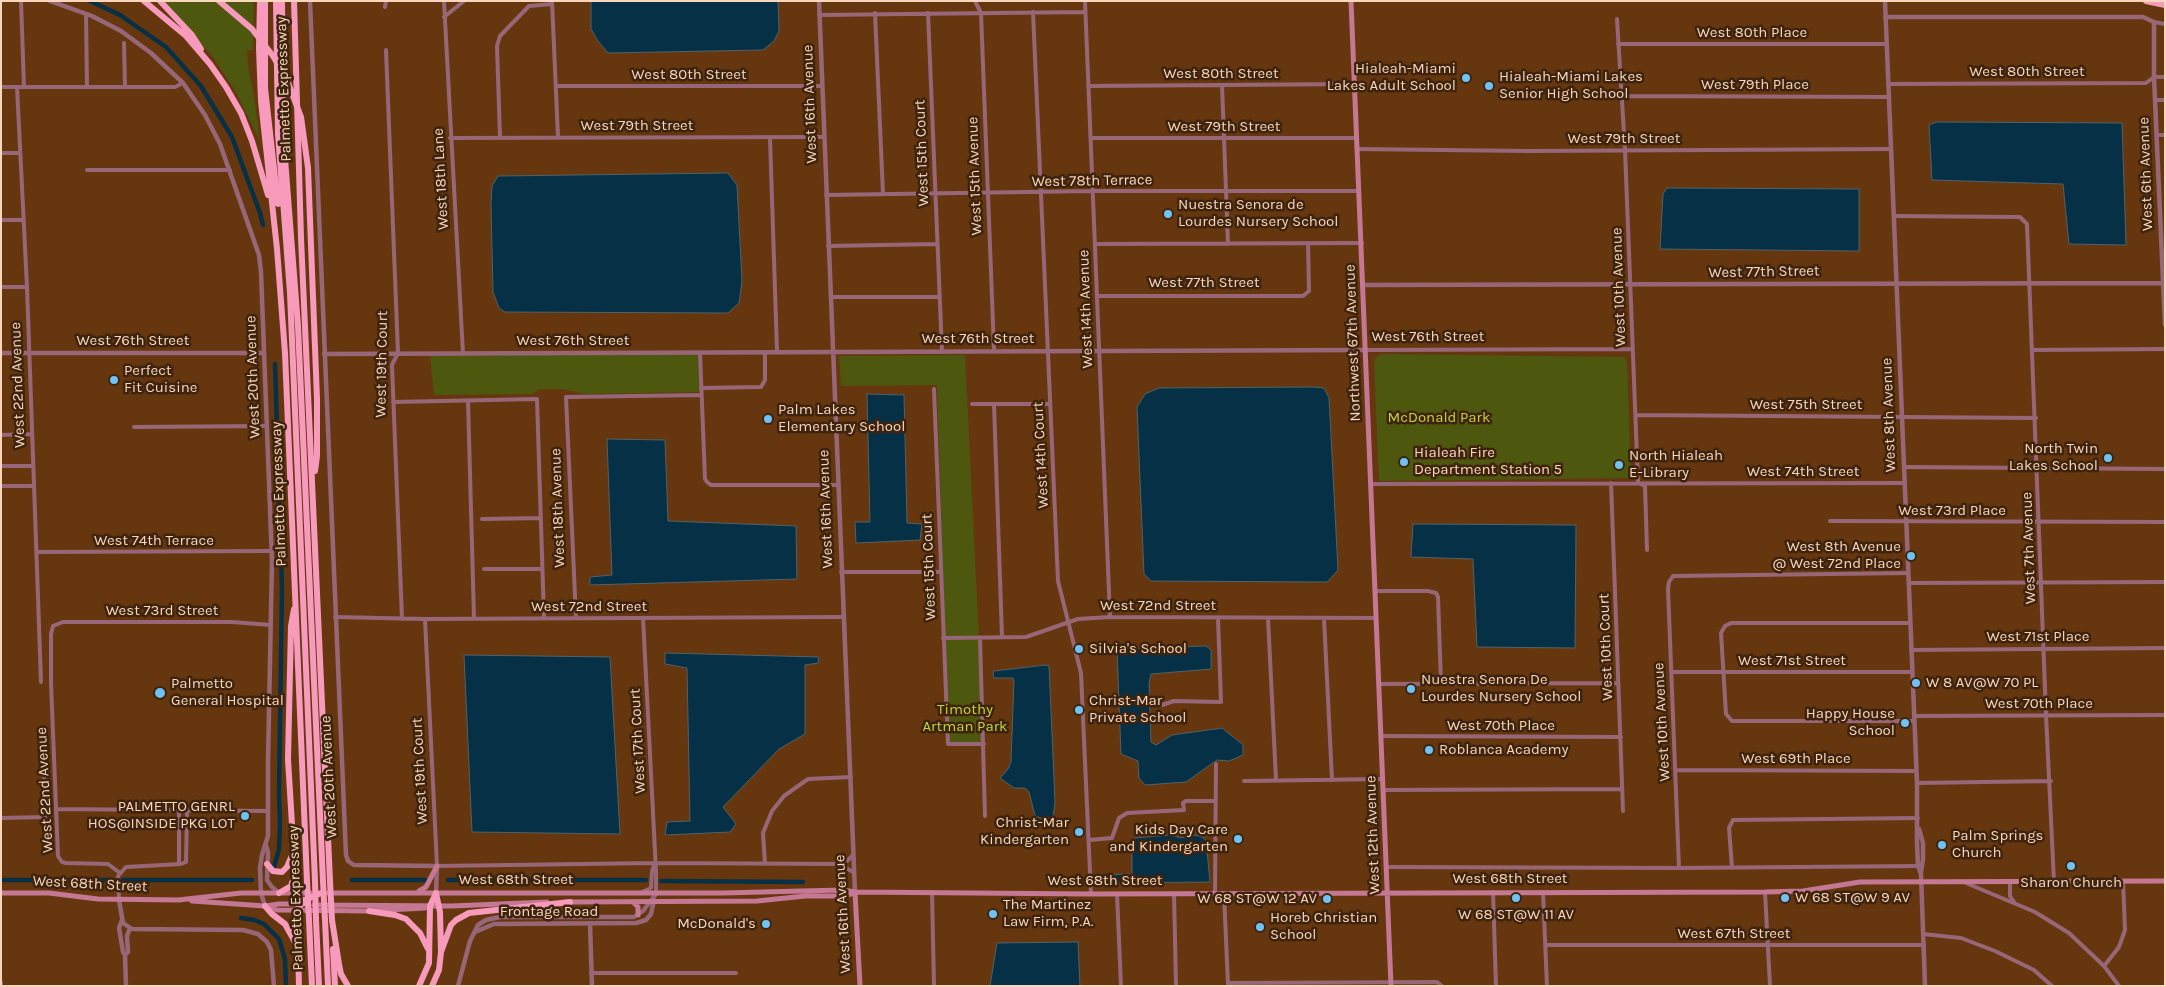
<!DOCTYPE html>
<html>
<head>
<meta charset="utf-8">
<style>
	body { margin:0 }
	#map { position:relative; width:2166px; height:987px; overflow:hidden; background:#66370e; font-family:Karla,sans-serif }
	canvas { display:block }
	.frame { position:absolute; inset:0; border:2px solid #f9d6bc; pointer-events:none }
</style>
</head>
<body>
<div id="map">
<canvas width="2166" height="987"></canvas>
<div class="frame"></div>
</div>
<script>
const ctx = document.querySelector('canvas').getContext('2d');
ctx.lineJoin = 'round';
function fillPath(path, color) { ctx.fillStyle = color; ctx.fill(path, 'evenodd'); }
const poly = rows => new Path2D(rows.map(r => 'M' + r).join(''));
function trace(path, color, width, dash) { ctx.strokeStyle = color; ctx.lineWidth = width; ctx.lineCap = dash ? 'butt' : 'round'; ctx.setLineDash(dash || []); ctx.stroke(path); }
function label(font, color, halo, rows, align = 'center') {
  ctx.font = font + ' Karla,sans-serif'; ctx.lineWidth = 5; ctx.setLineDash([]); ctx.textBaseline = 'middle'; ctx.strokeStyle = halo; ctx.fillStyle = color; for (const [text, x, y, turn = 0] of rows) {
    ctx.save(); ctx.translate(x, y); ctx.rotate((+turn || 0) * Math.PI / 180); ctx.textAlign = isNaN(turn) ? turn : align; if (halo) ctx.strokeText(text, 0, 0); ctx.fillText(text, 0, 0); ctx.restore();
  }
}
const green = poly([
	[164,1,254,1,253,50,247,50,248,66,255,103,260,141,237,94,213,57],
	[700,354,700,392,585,394,562,389,540,389,533,394,434,395,430,355],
	[1380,354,1624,357,1627,361,1631,478,1379,481,1374,360],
	[965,355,984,742,948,744,937,385,841,386,839,356]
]);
const water = poly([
	[591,1,778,1,779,31,774,41,763,50,608,53,598,41,591,29,591,1],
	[1936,122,2122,123,2126,245,2069,244,2063,184,1932,180,1929,125,1936,122],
	[728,173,737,185,742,281,739,303,728,313,505,312,499,308,493,292,491,204,492,186,498,176,728,173],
	[1667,188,1859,189,1859,251,1660,249,1663,194,1667,188],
	[1314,387,1324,388,1329,398,1338,570,1327,582,1151,581,1144,574,1137,407,1145,394,1159,388,1314,387],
	[867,394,904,395,907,523,922,524,920,540,856,543,855,522,870,522,867,394],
	[607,439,665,440,668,521,796,526,797,579,590,585,590,577,612,575,607,439],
	[1413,524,1576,525,1575,648,1477,647,1473,559,1411,557,1413,524],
	[1206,646,1211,650,1211,669,1151,674,1149,683,1151,742,1156,745,1172,735,1222,728,1243,745,1243,755,1229,761,1217,760,1186,782,1145,785,1139,778,1138,761,1121,754,1117,649,1206,646],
	[665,653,819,657,818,663,805,665,805,734,779,749,723,807,736,824,730,832,665,835,667,822,690,821,687,668,665,664,665,653],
	[464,655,610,657,620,834,472,832,464,655],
	[1046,665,1049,666,1055,802,1053,817,1044,819,1035,816,1029,792,1025,788,1014,788,1000,778,1008,769,1011,762,1014,681,1013,678,994,678,993,674,994,671,1046,665],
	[1171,835,1181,838,1190,835,1200,836,1206,840,1210,882,1098,883,1098,875,1132,874,1132,841,1135,838,1171,835],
	[1078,942,1080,986,990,986,997,943,1078,942]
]);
const canal = poly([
	[90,1,120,15,166,47,201,86,232,137,260,213,263,225],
	[274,867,279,849,280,824,279,794,282,588,275,364],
	[1,880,111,880],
	[123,880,252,880],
	[352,880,425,880],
	[448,880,646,880],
	[661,881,803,882],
	[241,918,254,920,264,924,279,939,285,959,286,986]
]);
const minor = poly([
	[21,1,24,87],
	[444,1,463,354],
	[552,1,558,137],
	[975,1,981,13,994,350],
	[1085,1,1110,617],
	[385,7,386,1],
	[1033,12,1058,581,1081,673,1091,894],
	[875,13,883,194],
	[928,13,942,352],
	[86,14,87,87],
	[819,15,1085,12],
	[444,17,464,1],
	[1617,19,1625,150,1638,483,1645,486,1647,550],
	[2154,22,2165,24],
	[124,43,125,87],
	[1618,44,1886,44],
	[386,50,398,353,392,365,402,619],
	[1888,84,2146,83,2154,77,2165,77],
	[1222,85,1228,244],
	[556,86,822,86],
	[1088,86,1355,84],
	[1,87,175,87,183,83],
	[17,87,27,287,41,682],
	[1622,96,1889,97],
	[2156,100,2165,100],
	[2157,135,2165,135],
	[500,137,497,46,500,36,529,6,552,4],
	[450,138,824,137],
	[770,138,777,351],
	[1091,138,1357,138],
	[1357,149,1529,151,1891,149],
	[1,153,20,153],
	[87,170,230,170],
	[826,195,1093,191,1359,191],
	[1894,216,2020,217,2027,224,2046,715,2054,882],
	[1,220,24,220],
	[1095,244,1362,243],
	[828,246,937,244],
	[1,287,27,287],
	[1097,296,1303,296,1309,291,1308,243],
	[831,297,939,297],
	[1366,350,1632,349],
	[2032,350,2165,349],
	[700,353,705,479,707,482,711,485,838,485],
	[701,388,761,387,765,380,765,352],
	[934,389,948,744,984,744],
	[468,401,474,618],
	[393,402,537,399,544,618],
	[972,404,1049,404],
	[994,404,1002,637],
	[1636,415,2036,418],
	[134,427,267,426],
	[1,435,31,434],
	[1,466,32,466],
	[1904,467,2165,469],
	[1611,483,1623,811],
	[1371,484,1905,483],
	[1,486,33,486],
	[482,519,541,518],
	[1830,521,2165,522],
	[37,552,272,551],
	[484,569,542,569],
	[841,572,941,572],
	[1909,583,2165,582],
	[1376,591,1428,591,1436,593,1438,597,1441,684],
	[335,617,425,619,844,617],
	[576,618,566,397,701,395],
	[643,618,656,871,656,894],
	[1268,618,1276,780],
	[1324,618,1332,780],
	[425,619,437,866,655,863,839,864,847,861,853,855],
	[1910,623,1731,623,1725,626,1721,633,1726,714,1732,721,1914,721],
	[943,638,1026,637,1078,619,1110,617,1376,618],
	[980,638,985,816],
	[1911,650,2165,648],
	[1671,672,1912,672],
	[1379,684,1618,683],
	[1162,705,1174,701,1221,702,1218,618],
	[1914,716,2165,715],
	[1381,736,1621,737],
	[1676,770,1916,771],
	[1244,781,1383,779],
	[1917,783,2051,781],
	[1383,790,1622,789],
	[56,809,268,811],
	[1,818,45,817,44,752],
	[1089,840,1112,838,1119,818,1127,813,1184,810,1183,803,1186,801,1215,801],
	[179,864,179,813,183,809],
	[765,864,763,833,772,811,784,796,808,779,851,777],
	[839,864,853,872],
	[1386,867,1679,868,1918,866],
	[1732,867,1729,828,1733,820,1918,818],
	[1679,868,1668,589,1669,582,1673,576,1908,573],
	[120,873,108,864,66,863,62,862,58,856,51,683,51,634,53,626,63,622,232,622,271,625],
	[2010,882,2010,896,2014,902],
	[1966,883,2035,912,2069,933,2104,966,2119,986],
	[642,892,651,888,652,871,655,863],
	[932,892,934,986],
	[1493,892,1496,986],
	[1543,892,1547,986],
	[1765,892,1770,986],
	[1117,894,1121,986],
	[1174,894,1176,986],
	[1215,894,1216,764],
	[1224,894,1228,984],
	[119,900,118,876,126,867,181,864,186,862,187,813,183,809],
	[1923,934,1961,938,1995,951,2034,970,2052,986],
	[1545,945,1924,945],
	[2104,966,2119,947,2125,930,2123,881],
	[591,973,736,973],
	[1,982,1,986],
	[1228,983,1437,982,1442,986]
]);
const tertiary = poly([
	[50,1,92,16,121,31,151,53,183,83,205,115,220,144,259,255,261,272,272,561,268,762,268,836,262,855,260,868,261,893,265,906],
	[310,1,346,855,348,861,354,865,437,866,436,893],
	[819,1,855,892],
	[1885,1,1917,783,1917,842,1918,866,1921,874,1925,986],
	[1885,17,2143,17,2154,22,2154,77,2165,325],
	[1363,285,2163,283],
	[1,353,264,353],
	[324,354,1366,350],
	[1919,829,1923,843,1923,859,1921,872],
	[266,846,268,852,267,880,272,887,279,893],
	[119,900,123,923,132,929,243,930,258,934,267,942,271,950,274,986],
	[122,920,119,928,123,952,125,955],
	[590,924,592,986],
	[475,932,494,924,636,923,646,920,651,914,654,900],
	[126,986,125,955,128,952,127,936,130,928],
	[458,986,470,941,478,925,486,920,500,917,634,917,643,911,656,894]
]);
const secondary = poly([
	[1351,1,1391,986],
	[419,891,426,887,437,866],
	[855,892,860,986],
	[1,893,49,893,98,899,181,900],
	[328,893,722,893,843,890,855,892,1091,894,1765,892,1803,891,1860,882,2165,881],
	[178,900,241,893,310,893],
	[192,901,265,906,279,904,303,904],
	[568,902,757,901,805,896,844,896,854,893],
	[633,902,638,907,638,915],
	[314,905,452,906,547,902],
	[266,906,277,910,369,911,425,908,430,906]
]);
const motorway = poly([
	[144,1,186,36,210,64,226,87,241,113,252,141,268,195],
	[160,1,192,35,201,49],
	[260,1,259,48,261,101,277,249,285,353,307,881],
	[265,1,265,88,278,204],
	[276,1,278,134,290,293,315,881],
	[282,1,283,133,298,326,323,881],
	[294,1,301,238,330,881],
	[2146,1,2165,5],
	[308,168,317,399,317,456,315,471],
	[294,609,291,626,288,759,295,874,300,898,308,905],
	[267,864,273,871,282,872,287,867,293,853],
	[279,893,291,886,295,874],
	[265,906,272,914,285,924,295,942],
	[369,911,395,915,406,919,420,933,428,949],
	[309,920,312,986],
	[316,920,319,986],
	[325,920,328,986],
	[332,920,339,964,341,974,348,986],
	[333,949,335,986],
	[441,952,451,925,456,920,469,913,570,902],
	[299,986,297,910,303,901,321,893],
	[419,986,429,963,430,906,436,893],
	[432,986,439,970,441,952,440,912,436,893]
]);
const motorwayBridge = poly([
	[219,1,252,29,273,56,287,80,301,117,308,168],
	[307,881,309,920],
	[315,881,316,920],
	[323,881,325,920],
	[330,881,332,920]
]);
const markers = [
	[1466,78,5,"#6fc2f4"],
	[1489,86,5,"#6fc2f4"],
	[1168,214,5,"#6fc2f4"],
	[114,380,5,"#6fc2f4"],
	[768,419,5,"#6fc2f4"],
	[2108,458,5,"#6fc2f4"],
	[1404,462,5,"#6fc2f4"],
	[1619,465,5,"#6fc2f4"],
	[1911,556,5,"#6fc2f4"],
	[1079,649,5,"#6fc2f4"],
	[1916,683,5,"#6fc2f4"],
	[1411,689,5,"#6fc2f4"],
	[160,693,6,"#6fc2f4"],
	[1079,710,5,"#6fc2f4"],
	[1905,723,5,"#6fc2f4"],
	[1429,750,5,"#6fc2f4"],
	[245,816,5,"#6fc2f4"],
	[1079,832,5,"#6fc2f4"],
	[1238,839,5,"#6fc2f4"],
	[1942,845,5,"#6fc2f4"],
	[2071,866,5,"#6fc2f4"],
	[1516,898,5,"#6fc2f4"],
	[1785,898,5,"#6fc2f4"],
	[1327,899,5,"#6fc2f4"],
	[993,914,5,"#6fc2f4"],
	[766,924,5,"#6fc2f4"],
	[1260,927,5,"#6fc2f4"]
];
const streetNames = [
	["West 80th Place",1752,33],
	["West 80th Street",2027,72],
	["West 80th Street",1221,74],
	["West 80th Street",689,75],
	["West 79th Place",1755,85],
	["Palmetto Expressway",284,89,-92],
	["West 16th Avenue",810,104,-92],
	["West 79th Street",637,126],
	["West 79th Street",1224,127],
	["West 79th Street",1624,139],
	["West 15th Court",922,153,-92],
	["West 6th Avenue",2146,174,-92],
	["West 15th Avenue",975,176,-92],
	["West 18th Lane",441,179,-93],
	["West 78th Terrace",1092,181,-1],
	["West 77th Street",1764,272,-1],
	["West 77th Street",1204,283],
	["West 10th Avenue",1619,287,-92],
	["West 14th Avenue",1086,309,-92],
	["West 76th Street",1428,337],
	["West 76th Street",978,339],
	["West 76th Street",133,341],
	["West 76th Street",573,341],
	["Northwest 67th Avenue",1353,343,-92],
	["West 19th Court",382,364,-89],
	["West 20th Avenue",253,377,-92],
	["West 22nd Avenue",18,385,-92],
	["West 75th Street",1806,405],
	["West 8th Avenue",1889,415,-92],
	["West 14th Court",1041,455,-93],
	["West 74th Street",1803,472],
	["Palmetto Expressway",279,494,-92],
	["West 18th Avenue",558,508,-92],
	["West 16th Avenue",826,509,-92],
	["West 73rd Place",1952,511],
	["West 74th Terrace",154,541],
	["West 7th Avenue",2029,548,-92],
	["West 15th Court",929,567,-92],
	["West 72nd Street",1158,606],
	["West 72nd Street",589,607],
	["West 73rd Street",162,611],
	["West 71st Place",2038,637],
	["West 10th Court",1606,647,-92],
	["West 71st Street",1792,661],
	["West 70th Place",2039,704],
	["West 10th Avenue",1662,722,-93],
	["West 70th Place",1501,726],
	["West 17th Court",638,741,-93],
	["West 69th Place",1796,759],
	["West 19th Court",420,771,-93],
	["West 20th Avenue",329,777,-93],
	["West 22nd Avenue",45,790,-93],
	["West 12th Avenue",1373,835,-92],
	["West 68th Street",1510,879],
	["West 68th Street",516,880],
	["West 68th Street",1105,881],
	["West 68th Street",90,884,3],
	["Palmetto Expressway",296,898,-92],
	["Frontage Road",549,912],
	["West 16th Avenue",843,914,-93],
	["West 67th Street",1734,934]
];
const poiNames = [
	["Hialeah-Miami",1456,69,"right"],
	["Lakes Adult School",1456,86,"right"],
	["Hialeah-Miami Lakes",1499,77],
	["Senior High School",1499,94],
	["Nuestra Senora de",1178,205],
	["Lourdes Nursery School",1178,222],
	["Perfect",124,371],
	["Fit Cuisine",124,388],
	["Palm Lakes",778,410],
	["Elementary School",778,427],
	["North Twin",2098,449,"right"],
	["Lakes School",2098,466,"right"],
	["Hialeah Fire",1414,453],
	["Department Station 5",1414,470],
	["North Hialeah",1629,456],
	["E-Library",1629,473],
	["West 8th Avenue",1901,547,"right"],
	["@ West 72nd Place",1901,564,"right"],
	["Silvia's School",1089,649],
	["Nuestra Senora De",1421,680],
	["Lourdes Nursery School",1421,697],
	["W 8 AV@W 70 PL",1926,683],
	["Palmetto",171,684],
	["General Hospital",171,701],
	["Christ-Mar",1089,701],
	["Private School",1089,718],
	["Happy House",1895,714,"right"],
	["School",1895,731,"right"],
	["Roblanca Academy",1439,750],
	["PALMETTO GENRL",235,807,"right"],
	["HOS@INSIDE PKG LOT",235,824,"right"],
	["Christ-Mar",1069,823,"right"],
	["Kindergarten",1069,840,"right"],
	["Kids Day Care",1228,830,"right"],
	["and Kindergarten",1228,847,"right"],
	["Palm Springs",1952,836],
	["Church",1952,853],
	["Sharon Church",2071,883,"center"],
	["W 68 ST@W 9 AV",1795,898],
	["W 68 ST@W 12 AV",1317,899,"right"],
	["The Martinez",1003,905],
	["Law Firm, P.A.",1003,922],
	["W 68 ST@W 11 AV",1516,915,"center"],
	["Horeb Christian",1270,918],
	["School",1270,935],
	["McDonald's",756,924,"right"]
];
const parkNames = [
	["McDonald Park",1439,418],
	["Timothy",965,710],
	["Artman Park",965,727]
];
fillPath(green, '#4e570e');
fillPath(water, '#063045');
trace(water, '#4f6269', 1);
trace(canal, '#063045', 4.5);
trace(minor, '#976778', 4);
trace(tertiary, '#976778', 4.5);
trace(secondary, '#c47893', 5);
trace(motorway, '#f79abc', 6);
trace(motorwayBridge, '#f79abc', 6);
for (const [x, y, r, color] of markers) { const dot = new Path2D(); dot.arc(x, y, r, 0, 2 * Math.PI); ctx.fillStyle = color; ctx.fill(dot); trace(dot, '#3e240e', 2); }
label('15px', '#f9d6bc', '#3e240e', streetNames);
label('15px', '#f9d6bc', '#3e240e', poiNames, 'left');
label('15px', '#c1d736', '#3e240e', parkNames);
</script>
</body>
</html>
